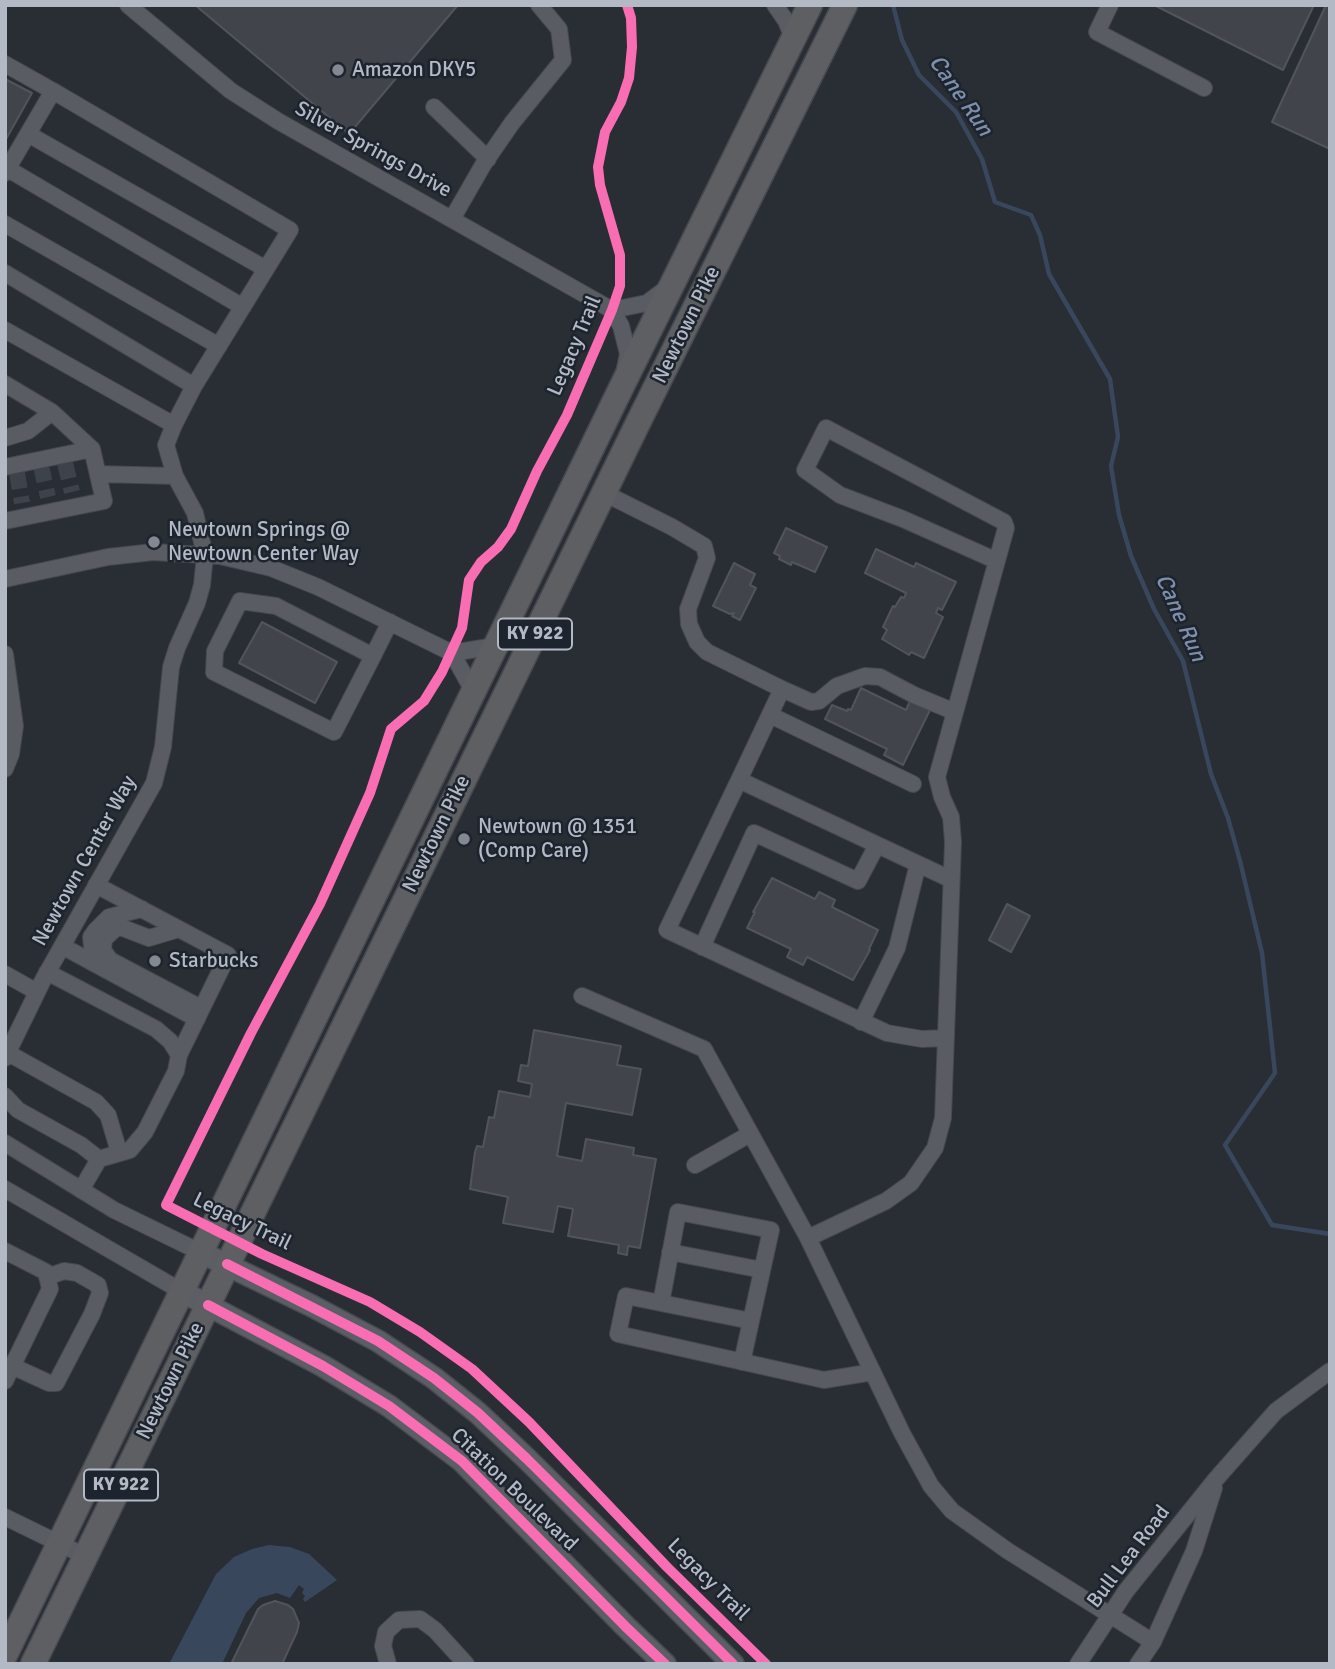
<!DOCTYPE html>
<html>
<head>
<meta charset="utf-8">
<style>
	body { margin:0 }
	#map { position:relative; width:1335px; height:1669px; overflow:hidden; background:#292d34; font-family:Signika,sans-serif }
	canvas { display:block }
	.frame { position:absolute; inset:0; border:7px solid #b3b9c5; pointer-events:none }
</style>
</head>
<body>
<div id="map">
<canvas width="1335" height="1669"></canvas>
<div class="frame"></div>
</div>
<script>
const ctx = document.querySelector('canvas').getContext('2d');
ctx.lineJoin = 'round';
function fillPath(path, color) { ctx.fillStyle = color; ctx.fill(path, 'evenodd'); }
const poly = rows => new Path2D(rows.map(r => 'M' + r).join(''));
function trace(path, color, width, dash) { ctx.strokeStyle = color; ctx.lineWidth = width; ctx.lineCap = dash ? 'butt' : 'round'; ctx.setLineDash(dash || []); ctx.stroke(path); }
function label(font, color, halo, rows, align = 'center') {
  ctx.font = font + ' Signika,sans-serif'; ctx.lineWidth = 5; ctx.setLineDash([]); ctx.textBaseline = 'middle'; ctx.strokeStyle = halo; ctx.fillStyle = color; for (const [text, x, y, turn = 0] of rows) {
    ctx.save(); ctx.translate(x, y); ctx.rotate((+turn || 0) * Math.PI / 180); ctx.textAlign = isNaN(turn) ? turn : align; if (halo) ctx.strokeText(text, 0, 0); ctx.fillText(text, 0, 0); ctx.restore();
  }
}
const water = poly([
	[269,1545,290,1547,309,1554,337,1580,305,1602,303,1599,305,1596,302,1593,304,1589,299,1585,290,1598,277,1593,259,1598,246,1613,222,1664,169,1664,216,1574,234,1557,252,1549]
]);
const stream = poly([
	[893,5,902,40,919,75,956,112,982,159,995,202,1031,215,1040,235,1049,274,1110,379,1118,437,1111,466,1119,515,1131,556,1154,609,1183,661,1211,774,1228,818,1240,861,1262,953,1275,1073,1225,1145,1272,1225,1330,1234]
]);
const building = poly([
	[195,5,458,5,349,134,195,5],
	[1154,5,1314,5,1283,70,1154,5],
	[1326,5,1330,5,1330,149,1272,122,1326,5],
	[5,79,32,93,5,141,5,79],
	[786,528,827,547,815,572,792,562,791,565,779,559,780,556,774,553,786,528],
	[876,549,914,567,916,563,956,582,942,610,938,608,936,613,943,617,924,658,911,652,909,655,882,639,887,630,883,627,893,606,895,607,901,597,904,598,906,593,865,573,876,549],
	[734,563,755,574,750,585,756,588,740,620,732,616,734,613,730,614,713,606,734,563],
	[262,622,337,662,315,703,239,663,262,622],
	[861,688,906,710,910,701,930,710,903,765,884,755,887,749,825,719,832,705,847,711,848,709,851,710,861,688],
	[772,878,815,899,819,892,835,900,832,907,878,930,869,949,870,950,853,980,807,957,803,965,787,957,791,949,747,928,755,912,753,912,772,878],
	[1007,904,1030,916,1011,952,989,940,1007,904],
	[534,1030,621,1046,617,1065,641,1069,632,1115,566,1103,557,1156,582,1161,586,1139,634,1148,633,1155,656,1159,640,1248,628,1246,627,1255,618,1253,619,1245,568,1236,573,1209,558,1206,553,1232,503,1223,508,1197,470,1189,475,1152,477,1146,483,1147,489,1117,494,1118,499,1091,530,1097,532,1084,518,1081,521,1065,528,1066,534,1030],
	[275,1601,288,1605,293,1609,299,1623,297,1632,282,1664,231,1664,258,1609,263,1605,275,1601]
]);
const minorTunnel = poly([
	[65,463,72,492],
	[41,466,48,497],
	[17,473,22,503]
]);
const minor = poly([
	[128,5,231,91,278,121,612,310,621,326,628,354,625,368],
	[775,5,786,21,793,38],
	[1110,5,1097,32,1204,88],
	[5,64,53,91,5,173],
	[53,91,290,230,194,386,174,425,166,445,175,476],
	[434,107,488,159],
	[28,134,266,269],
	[8,169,243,307],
	[452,219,483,165,512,123,563,60,559,29,539,5],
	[5,224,219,346],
	[5,273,194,386],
	[612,310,647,303,667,288],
	[5,330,174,425],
	[5,384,52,412],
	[5,438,28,431,52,412,92,449],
	[5,467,92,449,104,501,5,521],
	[604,493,672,527,704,546,707,558,688,609,689,624,697,642,707,652,782,689,739,780],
	[997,561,903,519,840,495,805,470,826,428,1004,522,1006,528,937,777,942,797,951,817,953,842,943,1118,935,1148,911,1183,886,1201,808,1238,902,1433,931,1486,952,1511,1008,1551,1153,1642],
	[5,579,108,557,153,552,220,556,271,568,318,587,452,653,473,691],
	[452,653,495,646],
	[5,654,15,726,11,754,5,769],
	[373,656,276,606,240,601,215,651,214,672,334,732,373,656,390,622],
	[782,689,811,702,819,701,837,686,865,676,880,677,914,695,955,712],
	[770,715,913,784],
	[96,885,228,955,179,1055],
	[179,929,149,938,123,928,116,928,104,939,103,950,110,960,201,1008],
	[62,946,197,1019],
	[702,947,754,833,858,881,877,845],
	[101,966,92,947,91,937,96,930,109,917,142,909],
	[47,972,156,1029,170,1041,179,1055,176,1071,145,1132,130,1150,99,1159,81,1190],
	[5,974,37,992],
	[582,996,704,1049,808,1238],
	[861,1022,897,948,918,864],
	[945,1038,922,1039,887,1033,667,930,739,780,950,879],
	[8,1053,96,1102,108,1115,119,1152],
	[5,1058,43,980,154,783,163,747,171,667,177,648,197,603,202,585,205,555,195,513,175,476,98,474],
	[5,1096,18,1110,81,1145,99,1159],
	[5,1143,114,1210,200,1252],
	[695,1165,750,1134],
	[5,1189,181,1291],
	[5,1251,46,1272,50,1289,5,1381],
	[670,1252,762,1270],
	[661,1303,678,1212,771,1230,751,1321],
	[742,1362,751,1321,626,1296,618,1334,824,1380,873,1372],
	[12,1366,49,1383,56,1383,92,1314,100,1293,98,1285,77,1273,64,1271,47,1277],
	[5,1517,87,1557],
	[388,1664,383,1646,386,1632,399,1620,420,1619,435,1630,466,1664],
	[1078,1664,1126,1591,1216,1479,1276,1411,1330,1371],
	[1138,1664,1153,1642,1194,1551,1214,1488]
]);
const major = poly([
	[200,1252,312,1306,378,1341,434,1378,478,1413,527,1459,733,1664],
	[181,1291,323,1366,389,1406,462,1461,625,1626,665,1664]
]);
const highway = poly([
	[5,1655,621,388,810,5],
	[33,1664,636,427,845,5]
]);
const cycleway = poly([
	[627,5,631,18,632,47,629,78,621,102,605,132,598,167,600,185,620,255,620,286,612,310,567,415,537,471,511,529,498,547,481,562,469,580,462,628,442,672,424,701,391,729,370,793,320,904,251,1033,166,1205,262,1254,370,1302,420,1332,472,1369,529,1422,667,1567,766,1664],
	[227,1264,378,1341,434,1378,478,1413,527,1459,733,1664],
	[208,1305,323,1366,389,1406,462,1461,625,1626,665,1664]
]);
const markers = [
	[338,70,7,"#838892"],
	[154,542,7,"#838892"],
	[464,839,7,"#838892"],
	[155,961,7,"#838892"]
];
const shields = [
	[535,634,74],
	[121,1485,74]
];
const shieldNames = [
	["KY 922",535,634],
	["KY 922",121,1485]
];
const poiNames = [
	["Amazon DKY5",352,70],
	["Newtown Springs @",168,530],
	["Newtown Center Way",168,554],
	["Newtown @ 1351",478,827],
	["(Comp Care)",478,851],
	["Starbucks",169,961]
];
const streetNames = [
	["Silver Springs Drive",373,150,29],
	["Newtown Pike",687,325,-64],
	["Legacy Trail",575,346,-67],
	["Newtown Pike",437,834,-64],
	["Newtown Center Way",85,861,-61],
	["Legacy Trail",242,1222,26],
	["Newtown Pike",171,1381,-64],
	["Citation Boulevard",514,1490,44],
	["Bull Lea Road",1129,1557,-53],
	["Legacy Trail",708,1580,45]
];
const waterNames = [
	["Cane Run",960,96,55],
	["Cane Run",1180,618,66]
];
fillPath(water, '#39475d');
trace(stream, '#39475d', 4.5);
fillPath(building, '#41454b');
trace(building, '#51555b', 2);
trace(minorTunnel, '#3e424a', 16, [16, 8]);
trace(minor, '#45484d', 18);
trace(major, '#474a51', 24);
trace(highway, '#46494f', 27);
trace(minor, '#595c62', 16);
trace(major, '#5b5e64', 21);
trace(highway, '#5d5f63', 24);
trace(cycleway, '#f96db3', 10);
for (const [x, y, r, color] of markers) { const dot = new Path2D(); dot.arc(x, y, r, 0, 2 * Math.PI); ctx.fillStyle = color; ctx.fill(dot); trace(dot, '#1d242e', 2.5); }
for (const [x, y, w] of shields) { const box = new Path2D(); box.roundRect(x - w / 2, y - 15.5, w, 31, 5); ctx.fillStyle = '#1d242e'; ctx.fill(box); trace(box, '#b3b9c5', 2); }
label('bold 19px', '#b3b9c5', null, shieldNames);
label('21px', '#b3b9c5', '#1d242e', poiNames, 'left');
label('21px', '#b3b9c5', '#1d242e', streetNames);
label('italic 23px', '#7d8faa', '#1d242e', waterNames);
</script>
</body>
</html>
